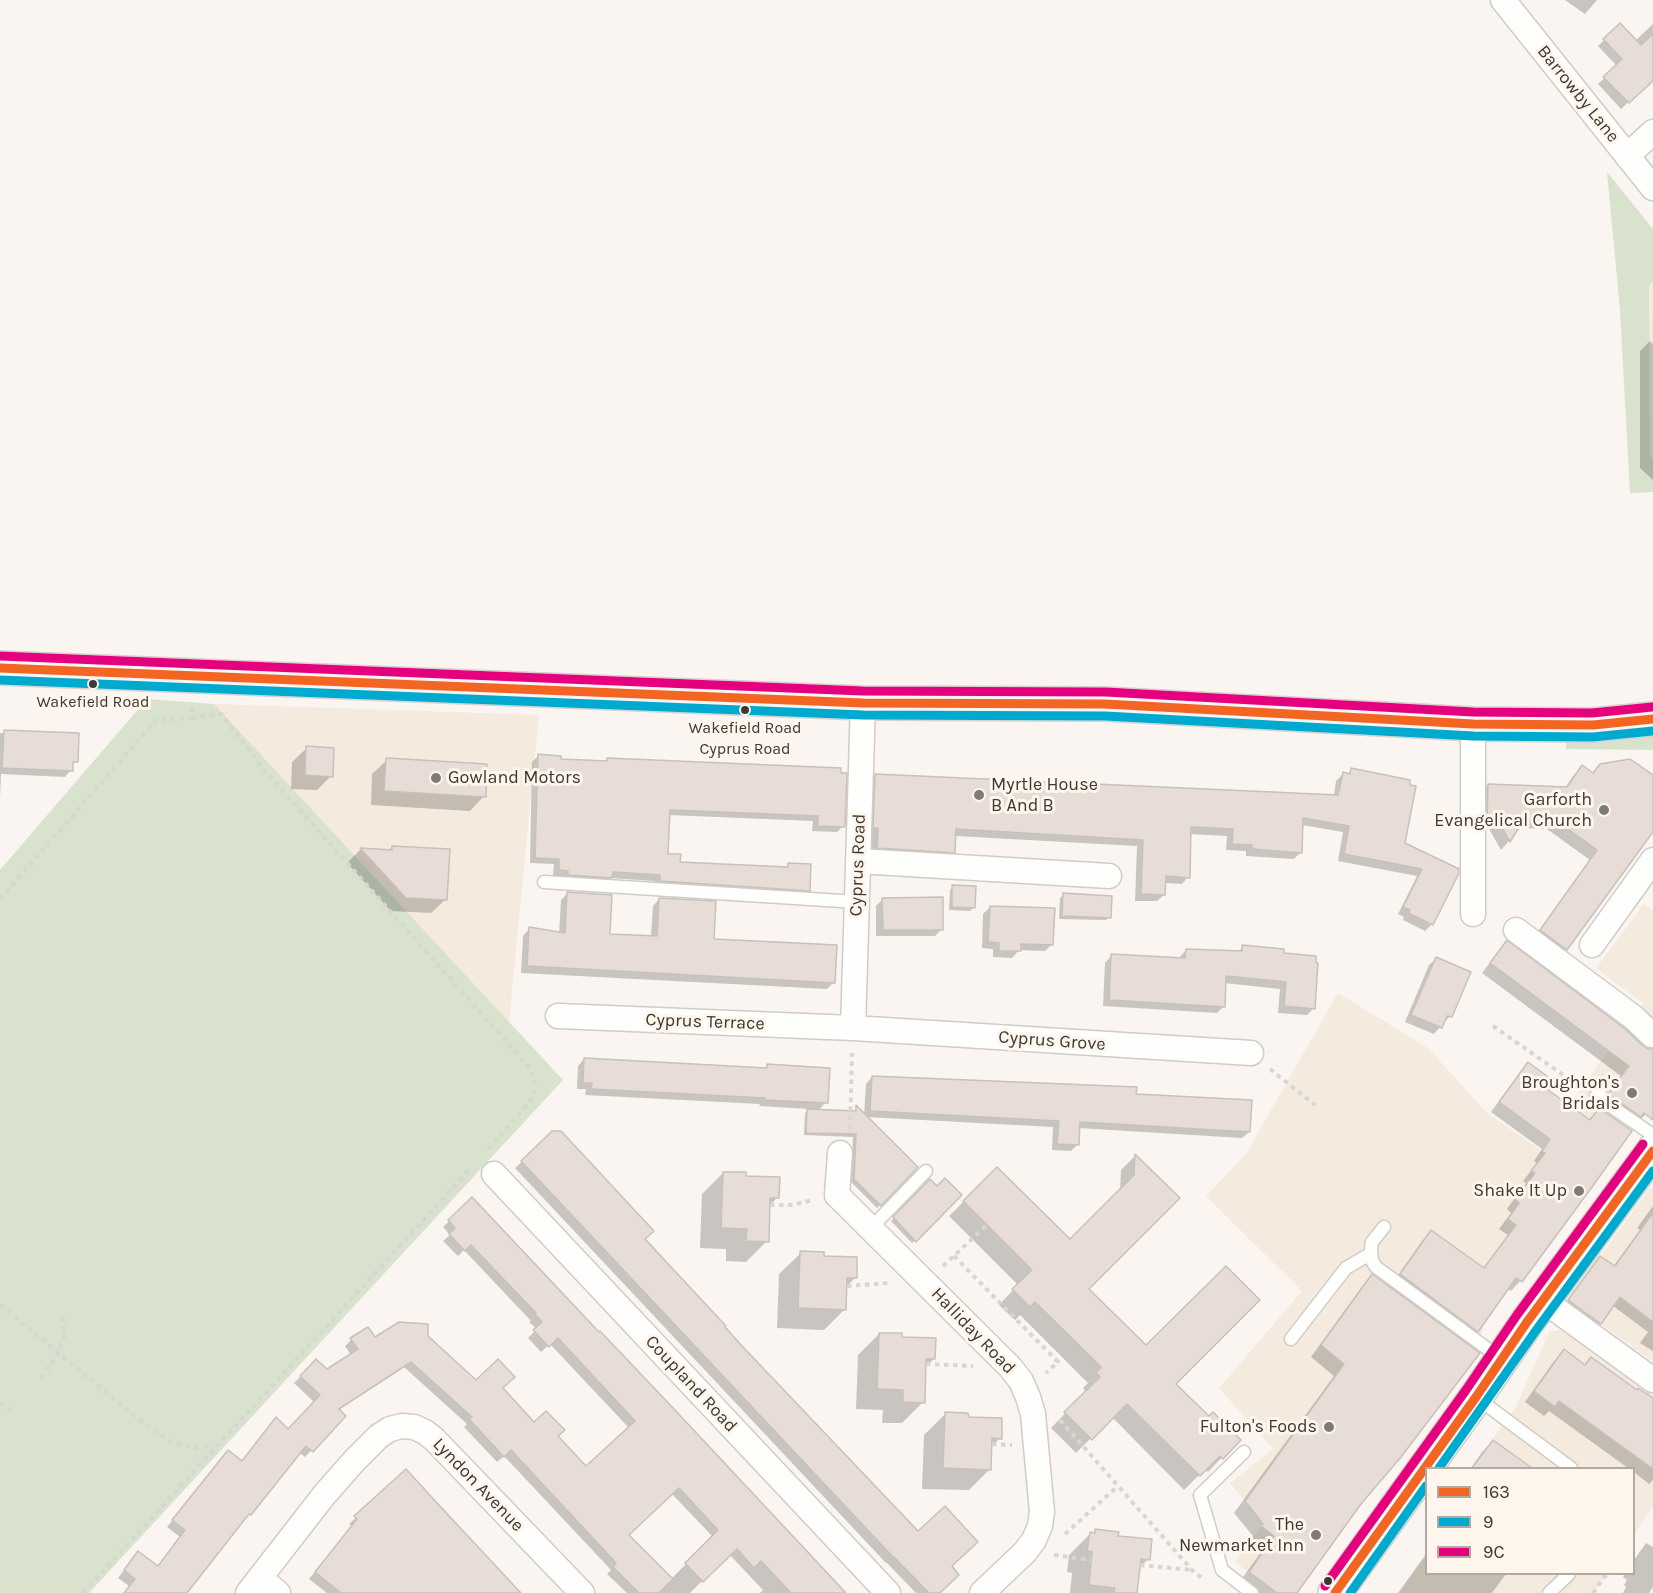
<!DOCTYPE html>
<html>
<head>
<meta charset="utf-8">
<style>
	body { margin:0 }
	#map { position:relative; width:1653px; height:1593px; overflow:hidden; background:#faf5f0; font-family:Karla,sans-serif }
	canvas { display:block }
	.legend { position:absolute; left:1425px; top:1467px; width:210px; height:108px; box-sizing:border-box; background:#fef6ec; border:2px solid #b0aaa2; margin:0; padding:8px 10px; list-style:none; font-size:18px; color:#3c3833 }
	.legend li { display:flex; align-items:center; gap:12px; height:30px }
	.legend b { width:30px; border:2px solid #b0aaa2 }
</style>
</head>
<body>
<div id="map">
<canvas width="1653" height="1593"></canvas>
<ul class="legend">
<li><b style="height:8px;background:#f26522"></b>163</li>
<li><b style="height:8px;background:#00a9ce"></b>9</li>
<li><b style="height:8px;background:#e5007d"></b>9C</li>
</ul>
</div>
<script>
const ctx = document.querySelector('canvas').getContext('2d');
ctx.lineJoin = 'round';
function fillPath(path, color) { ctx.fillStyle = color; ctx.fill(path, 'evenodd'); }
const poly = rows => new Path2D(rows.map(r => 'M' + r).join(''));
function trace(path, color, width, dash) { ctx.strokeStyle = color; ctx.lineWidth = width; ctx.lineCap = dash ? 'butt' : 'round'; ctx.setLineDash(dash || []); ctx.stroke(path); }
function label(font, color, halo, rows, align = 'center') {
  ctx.font = font + ' Karla,sans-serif'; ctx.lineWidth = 6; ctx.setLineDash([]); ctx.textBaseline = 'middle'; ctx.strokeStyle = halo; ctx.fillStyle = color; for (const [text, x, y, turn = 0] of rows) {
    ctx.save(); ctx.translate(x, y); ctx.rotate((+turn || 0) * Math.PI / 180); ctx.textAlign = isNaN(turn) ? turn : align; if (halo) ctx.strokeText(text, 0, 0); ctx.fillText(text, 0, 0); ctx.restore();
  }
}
const built = poly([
	[1653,281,1653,459,1650,457,1649,285],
	[214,704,539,715,509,1022],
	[1644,904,1653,911,1653,1108,1647,1116,1645,1114,1522,1282,1515,1278,1485,1322,1477,1347,1482,1351,1401,1456,1361,1504,1297,1593,1277,1593,1235,1562,1263,1524,1230,1483,1273,1449,1219,1388,1302,1291,1206,1196,1246,1154,1338,993,1428,1048,1486,1112,1542,1151,1582,1096,1578,1093,1643,1003,1596,968],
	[1653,1184,1653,1360,1652,1361,1568,1300],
	[1562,1329,1653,1395,1653,1506,1634,1535,1634,1468,1472,1468,1516,1407,1549,1332],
	[1426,1556,1426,1574,1607,1574,1593,1593,1399,1593]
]);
const green = poly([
	[1607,172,1653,229,1653,281,1649,285,1650,456,1653,459,1653,492,1630,493,1620,310],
	[147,699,214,704,563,1080,89,1593,0,1593,0,870],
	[1653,735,1653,750,1566,749,1566,741]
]);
const shadow = poly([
	[1565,0,1597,0,1585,14],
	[1653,24,1653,79,1621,109,1598,84,1617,66,1598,46,1620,25,1635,41],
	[1650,341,1653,344,1653,480,1640,468,1640,351],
	[0,733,77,735,76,761,71,766,71,770,65,777,1,774,0,799],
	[307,748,331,776,317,790,291,789,292,762],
	[538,756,559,761,604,763,608,759,839,769,843,826,837,832,812,831,813,821,669,815,667,855,679,863,786,868,789,865,808,890,802,896,654,887,654,881,610,878,605,884,562,881,562,876,553,876,554,864,530,863,532,762],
	[387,760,484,796,470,811,371,805,372,774],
	[1601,765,1653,777,1653,829,1566,949,1557,958,1532,940,1590,860,1547,829,1517,828,1509,841,1501,850,1488,827,1479,826,1479,794,1488,785,1565,788,1573,776,1582,767,1592,774],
	[1352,770,1404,844,1457,870,1432,924,1425,931,1403,920,1404,917,1398,914,1417,876,1338,861,1343,832,1302,825,1301,852,1294,859,1246,856,1246,851,1226,850,1227,836,1189,834,1188,877,1182,884,1164,883,1164,895,1157,901,1135,901,1137,846,955,836,954,852,947,859,871,854,872,834,867,834,869,782,876,776,1334,796,1336,781,1343,774,1347,775],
	[392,847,446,899,431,913,391,911,347,863,360,850,388,851],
	[953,887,973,908,970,911,949,910,950,890],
	[568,893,608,935,651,937,653,906,659,899,713,940,834,982,827,989,521,973,523,936,529,929,559,934,561,900],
	[1063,895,1109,917,1106,920,1059,919,1060,898],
	[883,899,942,929,935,936,876,936,876,906],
	[990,907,1052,944,1045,951,1019,950,1012,958,993,957,993,949,982,948,983,914],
	[1507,942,1641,1047,1649,1050,1653,1050,1653,1105,1637,1124,1600,1104,1621,1076,1482,973,1498,952],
	[1243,947,1283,951,1314,1008,1307,1015,1278,1013,1280,989,1224,983,1223,1007,1217,1013,1103,1006,1105,963,1111,956,1179,959,1180,957,1186,950,1237,953],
	[1436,959,1450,1016,1434,1034,1405,1022,1429,965],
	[584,1059,764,1069,768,1066,826,1102,818,1111,854,1112,856,1108,864,1115,866,1084,872,1077,1135,1096,1249,1132,1242,1138,1078,1128,1077,1145,1071,1151,1052,1150,1053,1127,866,1117,916,1167,877,1208,851,1182,853,1137,804,1135,805,1113,810,1109,759,1106,760,1104,585,1095,586,1089,577,1089,578,1066],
	[1528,1064,1544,1088,1588,1120,1599,1110,1591,1186,1520,1281,1511,1291,1507,1288,1477,1331,1468,1340,1392,1284,1422,1241,1431,1232,1483,1269,1508,1235,1499,1229,1511,1213,1507,1209,1526,1183,1523,1181,1537,1163,1534,1161,1542,1149,1491,1112,1519,1074],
	[553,1133,643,1239,723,1327,939,1593,916,1593,887,1563,886,1563,515,1168],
	[1135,1156,1177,1198,1087,1289,1174,1384,1209,1418,1239,1440,1208,1472,1205,1469,1184,1490,1112,1417,1076,1453,1051,1428,1086,1392,1083,1388,1088,1383,1020,1315,1015,1320,999,1305,1018,1285,949,1216,997,1169,1070,1241,1120,1191,1121,1170],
	[723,1173,745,1177,778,1197,768,1207,767,1241,746,1262,726,1261,726,1249,700,1248,702,1194],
	[930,1181,937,1188,960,1195,912,1243,891,1221],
	[472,1199,845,1593,760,1593,763,1590,729,1554,690,1593,627,1593,607,1574,611,1570,504,1456,497,1462,464,1427,467,1424,404,1367,338,1410,344,1416,305,1457,299,1452,186,1593,124,1593,129,1586,118,1578,132,1560,157,1567,180,1537,167,1527,222,1459,241,1462,276,1419,288,1431,315,1403,294,1383,316,1361,326,1371,351,1355,345,1346,351,1340,426,1337,476,1382,501,1388,534,1424,556,1436,586,1468,629,1428,550,1344,541,1352,528,1338,537,1329,529,1322,531,1321,464,1250,458,1256,443,1241,450,1235,443,1227],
	[672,1494,713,1537,671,1579,627,1536],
	[1653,1206,1653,1351,1640,1343,1648,1332,1612,1305,1599,1323,1592,1331,1561,1309,1592,1266,1600,1258,1613,1267,1640,1230,1637,1228],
	[801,1253,822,1258,855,1278,846,1287,845,1309,824,1330,777,1328,779,1274],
	[1372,1276,1360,1503,1295,1593,1240,1593,1244,1588,1238,1584,1264,1548,1251,1538,1253,1536,1234,1513,1334,1376,1311,1357,1361,1288],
	[879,1334,901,1339,934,1359,924,1368,923,1402,902,1423,882,1423,883,1410,856,1409,858,1355],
	[1565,1351,1584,1366,1591,1359,1636,1392,1653,1400,1653,1480,1649,1484,1634,1472,1634,1468,1628,1468,1549,1411,1544,1416,1525,1402,1554,1361],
	[945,1414,967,1418,1000,1438,991,1447,990,1469,969,1490,922,1489,924,1435],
	[1493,1442,1529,1468,1471,1468,1482,1452],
	[406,1472,519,1593,327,1593,309,1579,352,1526,349,1524],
	[1096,1531,1117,1537,1148,1559,1138,1570,1135,1593,1070,1593,1072,1573,1067,1572,1069,1555,1090,1534],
	[1646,1543,1653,1547,1653,1587,1649,1593,1623,1593,1626,1587,1624,1585,1627,1580,1623,1577,1625,1574,1634,1574,1634,1560],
	[1426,1554,1426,1574,1506,1574,1492,1593,1398,1593]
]);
const building = poly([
	[1620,23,1641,45,1653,34,1653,81,1629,103,1603,77,1622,59,1603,39,1620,23],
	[4,730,79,733,78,762,73,762,73,771,2,768,4,730],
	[306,746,334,748,333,777,305,775,306,746],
	[538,754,561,756,561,759,607,761,607,758,841,768,841,773,847,773,845,827,818,826,818,816,670,810,668,854,681,854,680,862,788,867,788,863,811,864,810,891,660,881,660,875,613,872,612,878,568,875,568,871,559,870,559,859,535,858,538,754],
	[386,758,487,764,486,797,384,791,386,758],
	[1630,759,1653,775,1653,832,1567,950,1540,930,1597,850,1557,821,1524,819,1510,842,1497,818,1487,818,1488,784,1567,787,1582,765,1593,773,1600,764,1630,759],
	[1351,768,1410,780,1410,785,1416,786,1405,843,1459,869,1459,873,1433,925,1408,913,1410,910,1403,907,1422,869,1344,854,1349,826,1303,818,1302,853,1252,849,1252,845,1232,844,1233,829,1191,827,1190,878,1166,876,1165,895,1141,894,1143,840,956,829,955,853,877,848,878,828,873,828,875,774,1338,795,1343,772,1350,774,1351,768],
	[392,846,450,849,447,900,406,898,360,848,392,850,392,846],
	[952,885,976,886,975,908,952,907,952,885],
	[567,892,612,895,610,934,657,936,659,898,716,901,714,939,837,945,835,983,527,966,529,927,565,933,567,892],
	[1063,893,1112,896,1111,918,1062,916,1063,893],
	[943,897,943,930,883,930,882,898,943,897],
	[990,906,1055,908,1053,945,1021,944,1021,951,999,951,999,943,988,942,990,906],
	[1507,940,1624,1028,1642,1045,1648,1049,1653,1049,1653,1120,1644,1113,1641,1117,1608,1094,1629,1066,1490,963,1507,940],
	[1242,945,1284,949,1284,953,1316,956,1316,963,1318,963,1315,1009,1284,1006,1286,982,1226,976,1225,1007,1109,1000,1111,954,1185,958,1186,949,1242,951,1242,945],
	[1436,957,1471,972,1452,1017,1447,1016,1442,1028,1411,1015,1436,957],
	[584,1058,767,1068,767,1064,830,1068,828,1103,765,1100,765,1098,591,1089,592,1083,583,1083,584,1058],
	[1528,1062,1552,1080,1546,1088,1551,1092,1590,1120,1599,1108,1632,1131,1592,1187,1522,1282,1516,1278,1478,1332,1400,1274,1431,1230,1484,1268,1516,1225,1508,1219,1519,1203,1515,1199,1535,1173,1531,1171,1545,1153,1542,1151,1550,1139,1499,1102,1528,1062],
	[872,1076,1137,1087,1136,1094,1252,1100,1250,1132,1080,1122,1079,1145,1057,1144,1059,1121,870,1111,872,1076],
	[856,1105,918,1167,881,1206,854,1179,856,1134,806,1133,807,1109,856,1111,856,1105],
	[552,1131,561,1131,654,1231,645,1239,726,1326,725,1327,742,1346,918,1531,945,1506,978,1542,952,1566,959,1575,940,1593,929,1593,894,1557,894,1558,521,1161,552,1131],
	[1135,1154,1180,1198,1089,1289,1146,1345,1226,1266,1260,1300,1176,1384,1209,1416,1213,1412,1241,1440,1223,1459,1220,1456,1200,1476,1127,1404,1092,1440,1064,1412,1100,1377,1096,1373,1101,1367,1035,1302,1030,1307,1012,1289,1032,1270,963,1201,997,1167,1070,1239,1134,1175,1135,1154],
	[723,1172,746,1172,746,1176,780,1177,779,1198,770,1198,769,1242,746,1241,747,1229,721,1228,723,1172],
	[945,1178,962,1195,916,1242,893,1217,930,1179,937,1186,945,1178],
	[472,1197,599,1332,600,1331,674,1409,846,1593,791,1593,761,1561,754,1568,737,1549,703,1582,685,1563,718,1530,679,1488,629,1535,673,1579,659,1593,639,1593,613,1567,616,1563,511,1450,504,1457,469,1419,472,1417,411,1362,339,1409,346,1416,313,1452,306,1446,251,1515,249,1514,187,1593,124,1593,135,1579,124,1570,138,1551,158,1566,185,1530,172,1520,228,1450,242,1461,276,1417,288,1429,320,1395,300,1376,316,1359,327,1369,358,1349,350,1338,368,1327,375,1337,399,1322,428,1324,428,1336,476,1380,498,1359,515,1377,503,1388,534,1422,546,1411,565,1430,558,1436,586,1466,635,1421,558,1338,549,1347,533,1330,542,1322,535,1314,536,1313,471,1245,465,1251,449,1234,455,1228,448,1220,472,1197],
	[1653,1213,1653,1322,1620,1297,1601,1324,1568,1300,1600,1256,1615,1266,1653,1213],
	[800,1251,824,1252,824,1256,857,1257,857,1278,847,1278,846,1310,798,1308,800,1251],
	[1372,1274,1480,1353,1401,1457,1361,1504,1297,1593,1277,1593,1249,1572,1274,1536,1261,1526,1263,1524,1245,1501,1344,1364,1321,1345,1372,1274],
	[879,1333,902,1333,902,1337,936,1338,935,1359,926,1359,925,1403,903,1402,903,1390,877,1389,879,1333],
	[1564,1349,1585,1365,1591,1357,1637,1390,1638,1388,1653,1398,1653,1469,1559,1401,1555,1407,1534,1391,1564,1349],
	[945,1412,968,1413,969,1417,1002,1418,1002,1439,992,1438,991,1470,943,1468,945,1412],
	[1493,1440,1532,1468,1472,1468,1493,1440],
	[406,1469,437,1503,521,1593,341,1593,315,1572,357,1519,354,1516,406,1469],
	[1095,1529,1119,1532,1118,1536,1152,1539,1150,1560,1141,1559,1137,1593,1114,1593,1115,1588,1089,1585,1092,1552,1087,1551,1090,1532,1095,1533,1095,1529]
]);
const path = poly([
	[192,718,195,716,221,714,266,772,530,1068,534,1077,535,1087,533,1096,527,1105,488,1149],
	[0,899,156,720,192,718,192,704],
	[1493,1026,1579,1086],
	[1270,1069,1315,1105],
	[850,1129,852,1053],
	[770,1205,792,1205,813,1200],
	[954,1256,1058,1362,1046,1373],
	[943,1266,987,1225],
	[847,1286,888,1283],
	[0,1305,148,1427,170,1441,195,1448,214,1447],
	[926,1364,973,1366],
	[41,1378,58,1354,65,1332,62,1316],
	[0,1403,15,1414],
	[1060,1420,1192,1570,1203,1579],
	[992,1444,1012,1445],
	[1065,1534,1118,1486],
	[1054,1555,1091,1560],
	[1140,1565,1192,1570],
	[83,1593,469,1170],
	[1593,1593,1606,1575]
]);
const service = poly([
	[544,882,857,902],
	[1601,1089,1596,1096,1653,1135],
	[1384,1227,1372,1242,1371,1248,1372,1261,1376,1267,1500,1358],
	[870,1229,926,1171],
	[1291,1339,1346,1268,1370,1254],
	[1477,1398,1571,1468],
	[1244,1452,1200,1495,1222,1570,1252,1593],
	[1549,1593,1569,1574]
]);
const minor = poly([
	[1503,0,1653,188],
	[1627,156,1653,132],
	[858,861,1109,876],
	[1473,914,1473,724],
	[1516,930,1633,1017,1652,1035],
	[1592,945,1653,860],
	[558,1016,853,1028,1251,1053],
	[853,1028,863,703],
	[840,1153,837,1195,1010,1367,1021,1381,1028,1397,1033,1414,1042,1512,1040,1526,1034,1540,1025,1552,982,1593],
	[494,1174,888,1593],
	[1543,1300,1653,1380],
	[260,1578,278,1593],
	[248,1593,325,1494,355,1460,379,1436,390,1429,402,1426,414,1427,425,1432,434,1439,582,1593]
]);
const secondary = poly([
	[1335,1593,1476,1397,1527,1322,1653,1151]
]);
const primary = poly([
	[0,668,863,703,1105,704,1473,724,1593,725,1653,719]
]);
const bus1 = poly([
	[0,668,863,703,1105,704,1473,724,1593,725,1653,719],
	[1335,1593,1476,1397,1527,1322,1653,1151]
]);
const bus2 = poly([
	[0,680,863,715,1105,716,1473,736,1593,737,1653,731],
	[1439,1468,1537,1329,1653,1171],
	[1350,1593,1426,1486]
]);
const bus3 = poly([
	[0,656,863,691,1106,692,1473,712,1592,713,1652,707],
	[1325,1586,1466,1390,1517,1315,1643,1144]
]);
const markers = [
	[93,684,5,"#3c3833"],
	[745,710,5,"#3c3833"],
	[436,778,6,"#7e7a75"],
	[979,795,6,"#7e7a75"],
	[1604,810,6,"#7e7a75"],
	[1632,1093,6,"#7e7a75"],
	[1579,1191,6,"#7e7a75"],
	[1329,1427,6,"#7e7a75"],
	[1316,1535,6,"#7e7a75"],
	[1328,1581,5,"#3c3833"]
];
const busNames = [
	["Wakefield Road",93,702],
	["Wakefield Road",745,728],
	["Cyprus Road",745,749]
];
const streetNames = [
	["Barrowby Lane",1578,94,51],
	["Cyprus Road",858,865,-88],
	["Cyprus Terrace",705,1022,2],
	["Cyprus Grove",1052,1041,4],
	["Halliday Road",973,1331,46],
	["Coupland Road",691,1384,47],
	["Lyndon Avenue",478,1485,46]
];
const poiNames = [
	["Gowland Motors",448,778,"left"],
	["Myrtle House",991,785,"left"],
	["B And B",991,806,"left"],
	["Garforth",1592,800],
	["Evangelical Church",1592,821],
	["Broughton's",1620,1083],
	["Bridals",1620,1104],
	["Shake It Up",1567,1191],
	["Fulton's Foods",1317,1427],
	["The",1304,1525],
	["Newmarket Inn",1304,1546]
];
fillPath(built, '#f5eade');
fillPath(green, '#d8e2cc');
fillPath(shadow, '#0003');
fillPath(building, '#e8dcd6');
trace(building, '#c6c1bd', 1.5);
trace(service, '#d0ccc7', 15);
trace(minor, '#d0ccc7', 27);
trace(secondary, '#d0ccc7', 36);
trace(primary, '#d6d3d1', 36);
trace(path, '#d7d6d3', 4, [4.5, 4.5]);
trace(service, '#fefefd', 12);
trace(minor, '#fefefd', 24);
trace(secondary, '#fefefd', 33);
trace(primary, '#f9f4f4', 33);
trace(bus1, '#f26522', 9);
trace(bus2, '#00a9ce', 9);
trace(bus3, '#e5007d', 9);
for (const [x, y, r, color] of markers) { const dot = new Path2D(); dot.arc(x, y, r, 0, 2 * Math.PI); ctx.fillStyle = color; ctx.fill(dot); trace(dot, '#fef6ec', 2); }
label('16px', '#3c3833', '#fef6ec', busNames);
label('18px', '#3c3833', '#fef6ec', streetNames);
label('18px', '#3c3833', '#fef6ec', poiNames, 'right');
</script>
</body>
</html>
